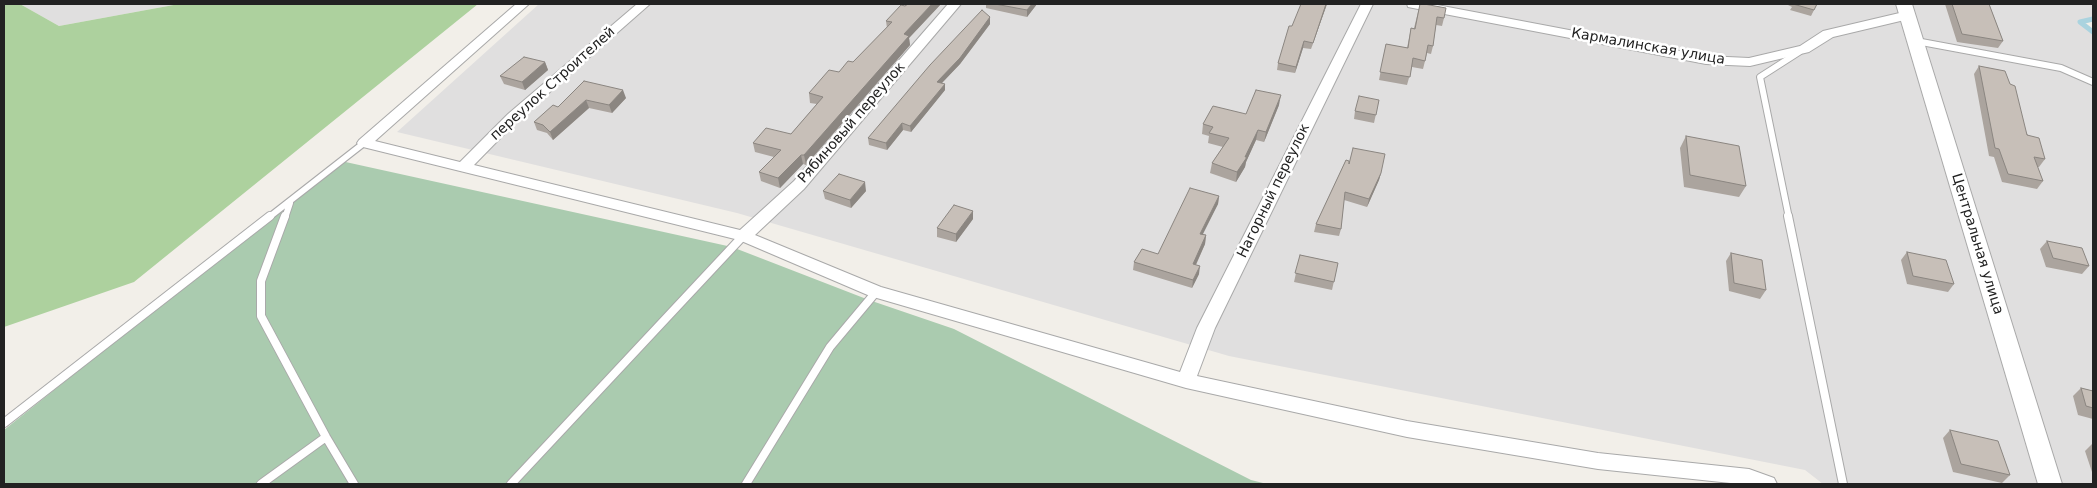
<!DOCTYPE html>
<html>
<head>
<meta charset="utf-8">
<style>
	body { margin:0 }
	#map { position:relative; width:2097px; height:488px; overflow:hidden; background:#f2efe9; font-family:"DejaVu Sans",sans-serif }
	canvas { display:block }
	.frame { position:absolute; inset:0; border:5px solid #222; pointer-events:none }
</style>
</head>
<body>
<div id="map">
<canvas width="2097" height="488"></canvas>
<div class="frame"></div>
</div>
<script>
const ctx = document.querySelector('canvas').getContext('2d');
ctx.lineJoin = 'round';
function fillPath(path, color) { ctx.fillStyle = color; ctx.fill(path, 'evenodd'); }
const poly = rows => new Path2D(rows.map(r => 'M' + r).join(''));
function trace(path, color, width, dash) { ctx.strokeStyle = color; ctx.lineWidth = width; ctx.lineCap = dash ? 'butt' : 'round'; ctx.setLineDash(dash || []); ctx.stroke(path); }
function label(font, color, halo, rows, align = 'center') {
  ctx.font = font + ' "DejaVu Sans",sans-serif'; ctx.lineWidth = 5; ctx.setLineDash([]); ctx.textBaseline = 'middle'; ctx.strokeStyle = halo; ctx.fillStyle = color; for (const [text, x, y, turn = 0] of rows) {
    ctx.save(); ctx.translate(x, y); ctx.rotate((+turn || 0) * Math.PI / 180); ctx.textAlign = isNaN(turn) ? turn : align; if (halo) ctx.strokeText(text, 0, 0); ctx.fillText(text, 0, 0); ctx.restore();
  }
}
const residential = poly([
	[20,4,179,4,59,26],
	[539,4,2093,4,2093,19,2081,22,2093,32,2093,484,1823,484,1805,470,1229,356,737,213,397,132]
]);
const forest = poly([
	[4,4,20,4,59,26,179,4,478,4,134,282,4,327]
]);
const cemetery = poly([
	[341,161,732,247,869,300,954,329,1251,480,1267,484,4,484,4,430]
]);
const stream = poly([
	[2093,19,2080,22,2093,32]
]);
const serviceFar1 = poly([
	[1916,41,2061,68,2093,82],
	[268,218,364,143],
	[285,218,290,203],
	[1789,218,1760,77,1799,52]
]);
const service = poly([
	[285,216,261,281,261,316,326,437,354,484],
	[1788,216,1843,484],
	[4,423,270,216],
	[261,484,326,437],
	[511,484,743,236],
	[746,484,830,347,876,292]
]);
const minor = poly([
	[516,4,529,4,375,141,460,162,508,114,637,4,650,4,518,120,474,165,740,230,794,181,948,4,961,4,804,189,755,235,881,287,1180,372,1197,328,1361,4,1373,4,1215,328,1197,376,1407,421,1598,453,1749,469,1774,478,1777,484,1740,484,1598,469,1407,437,1186,388,870,296,739,240,359,146,357,143,359,140,516,4],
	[1407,4,1432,4,1706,56,1749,58,1800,46,1823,31,1908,11,1914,15,1913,18,1833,37,1809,52,1750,66,1706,64,1413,8,1408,7,1407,4]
]);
const tertiary = poly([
	[1896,4,1912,4,2062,484,2038,484,1896,4]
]);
const wall = poly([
	[908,4,941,4,909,38,910,45,806,165,803,164,780,188,761,181,759,172,774,157,755,152,753,143,791,134,817,104,810,103,809,93,853,62,887,28,886,21,905,6],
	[986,4,1037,4,1027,17,986,8],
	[1327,4,1311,49,1303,48,1295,73,1277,70,1278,63,1292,26],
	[1420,4,1444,18,1442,26,1436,25,1433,46,1431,54,1427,53,1423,69,1412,67,1407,85,1379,80,1386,44,1407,48,1411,28,1414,28],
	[1788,4,1817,4,1811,16,1790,10,1792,7,1788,5],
	[1945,4,1989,4,2003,41,1998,48,1957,42],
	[990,17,990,24,960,64,942,83,945,90,911,132,903,130,887,150,869,145,868,138],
	[545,62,548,70,525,90,504,84,500,76],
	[1979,66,2045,159,2039,167,2037,167,2043,181,2037,189,2002,182,1994,157,1989,156,1974,74],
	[584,81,626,98,612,113,589,108,553,140,547,133,537,130,534,122,558,107],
	[1379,100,1374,123,1354,119,1355,111],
	[1279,105,1264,142,1256,140,1246,162,1245,167,1236,182,1210,173,1212,163,1223,147,1208,143,1209,136,1202,134,1203,124,1246,114],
	[1686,136,1746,186,1739,197,1684,187,1680,148],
	[1346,160,1381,173,1379,180,1367,207,1344,200,1341,229,1339,236,1314,232,1316,224],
	[823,191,866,191,851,208,825,199],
	[1219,196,1218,204,1202,234,1206,235,1205,244,1196,265,1199,274,1192,288,1133,270,1134,262,1158,254],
	[973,219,956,242,937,237,937,228],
	[2047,241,2089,266,2082,274,2046,267,2040,249],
	[1907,252,1954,284,1948,292,1907,284,1901,260],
	[1731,253,1766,290,1760,299,1729,291,1726,261],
	[1300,255,1338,263,1332,290,1294,282],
	[2081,388,2093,391,2093,419,2078,415,2073,396],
	[1950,430,2010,475,2002,483,1953,472,1943,438],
	[2093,443,2093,475,2085,451]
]);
const shadedWall = poly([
	[932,4,941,4,909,38,910,45,806,165,804,155,904,34],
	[1032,4,1037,4,1027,17,1027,10],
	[1326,4,1327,4,1311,49],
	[990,17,990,24,960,64,937,88,937,82],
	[1304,41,1303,48,1295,73,1296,67],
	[545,62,548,70,525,90,522,82],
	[945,84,945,90,911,132,910,126],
	[623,90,626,98,612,113,609,105],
	[1281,95,1279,105,1264,142,1266,132],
	[586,100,589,108,553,140,550,132],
	[902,123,903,130,887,150,886,143],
	[1258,130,1256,140,1246,162,1245,167,1236,182,1237,172],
	[801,155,803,164,780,188,778,178],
	[1381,173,1379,180,1367,207,1369,199],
	[865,182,866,191,851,208,850,200],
	[1219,196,1218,204,1199,242,1200,234],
	[973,211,973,219,956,242,956,234],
	[1206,235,1205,244,1192,273,1193,264],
	[1200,266,1199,274,1192,288,1193,280]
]);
const building = poly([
	[908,4,932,4,904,34,909,36,804,155,801,155,778,178,759,172,781,150,753,143,766,128,791,134,823,97,809,93,829,70,839,72,848,61,853,62,892,22,886,21,901,5,905,6,908,4],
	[995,4,1032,4,1027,10,995,4],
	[1301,4,1326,4,1313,43,1304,41,1296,67,1278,63,1289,26,1292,26,1301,4],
	[1420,4,1424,4,1446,8,1444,18,1437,17,1433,46,1428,45,1425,61,1413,58,1410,77,1380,72,1386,44,1408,48,1411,28,1415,29,1420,4],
	[1793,4,1817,4,1814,10,1793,4],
	[1952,4,1989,4,2003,41,1962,34,1952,4],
	[982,10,990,17,960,58,937,82,945,84,910,126,902,123,886,143,868,138,930,65,982,10],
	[524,57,545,62,522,82,500,76,524,57],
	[1979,66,2005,71,2010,84,2015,86,2027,135,2039,138,2045,159,2034,157,2043,181,2008,174,1999,149,1995,148,1979,66],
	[584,81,623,90,609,105,586,100,550,132,543,125,534,122,553,105,558,107,584,81],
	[1256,90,1281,95,1266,132,1258,130,1245,157,1247,157,1237,172,1212,163,1229,138,1209,133,1213,127,1203,124,1213,106,1246,114,1256,90],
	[1359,96,1379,100,1376,115,1355,111,1359,96],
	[1686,136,1739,146,1746,186,1690,175,1686,136],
	[1353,148,1385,154,1381,173,1369,199,1345,192,1341,229,1316,224,1346,160,1349,161,1349,164,1353,148],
	[839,174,865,182,850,200,823,191,839,174],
	[1190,188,1219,196,1200,234,1206,235,1193,264,1200,266,1193,280,1134,262,1142,249,1158,254,1190,188],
	[954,205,973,211,956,234,937,228,954,205],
	[2047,241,2082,248,2089,266,2053,258,2047,241],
	[1907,252,1946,260,1954,284,1913,276,1907,252],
	[1731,253,1762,260,1766,290,1734,283,1731,253],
	[1300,255,1338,263,1334,282,1295,273,1300,255],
	[2081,388,2093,391,2093,408,2086,406,2081,388],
	[1950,430,1998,441,2010,475,1961,464,1950,430]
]);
const streetNames = [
	["Кармалинская улица",1648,47,10],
	["переулок Строителей",553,84,-42],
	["Рябиновый переулок",852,123,-49],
	["Нагорный переулок",1274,191,-64],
	["Центральная улица",1977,244,73]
];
fillPath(residential, '#e0dfdf');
fillPath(forest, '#add19e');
fillPath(cemetery, '#aacbaf');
trace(stream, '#aad3df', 5);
trace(serviceFar1, '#a9a9a9', 8);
trace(service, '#a9a9a9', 10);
trace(minor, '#a9a9a9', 2);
trace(tertiary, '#a9a9a9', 2);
trace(serviceFar1, '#fff', 6);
trace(service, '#fff', 8);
fillPath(minor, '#fff');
fillPath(tertiary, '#fff');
fillPath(wall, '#aba49e');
fillPath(shadedWall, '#8b8681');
fillPath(building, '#c7bfb8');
trace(building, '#8b8681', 1);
label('14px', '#222', '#fff', streetNames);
</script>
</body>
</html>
